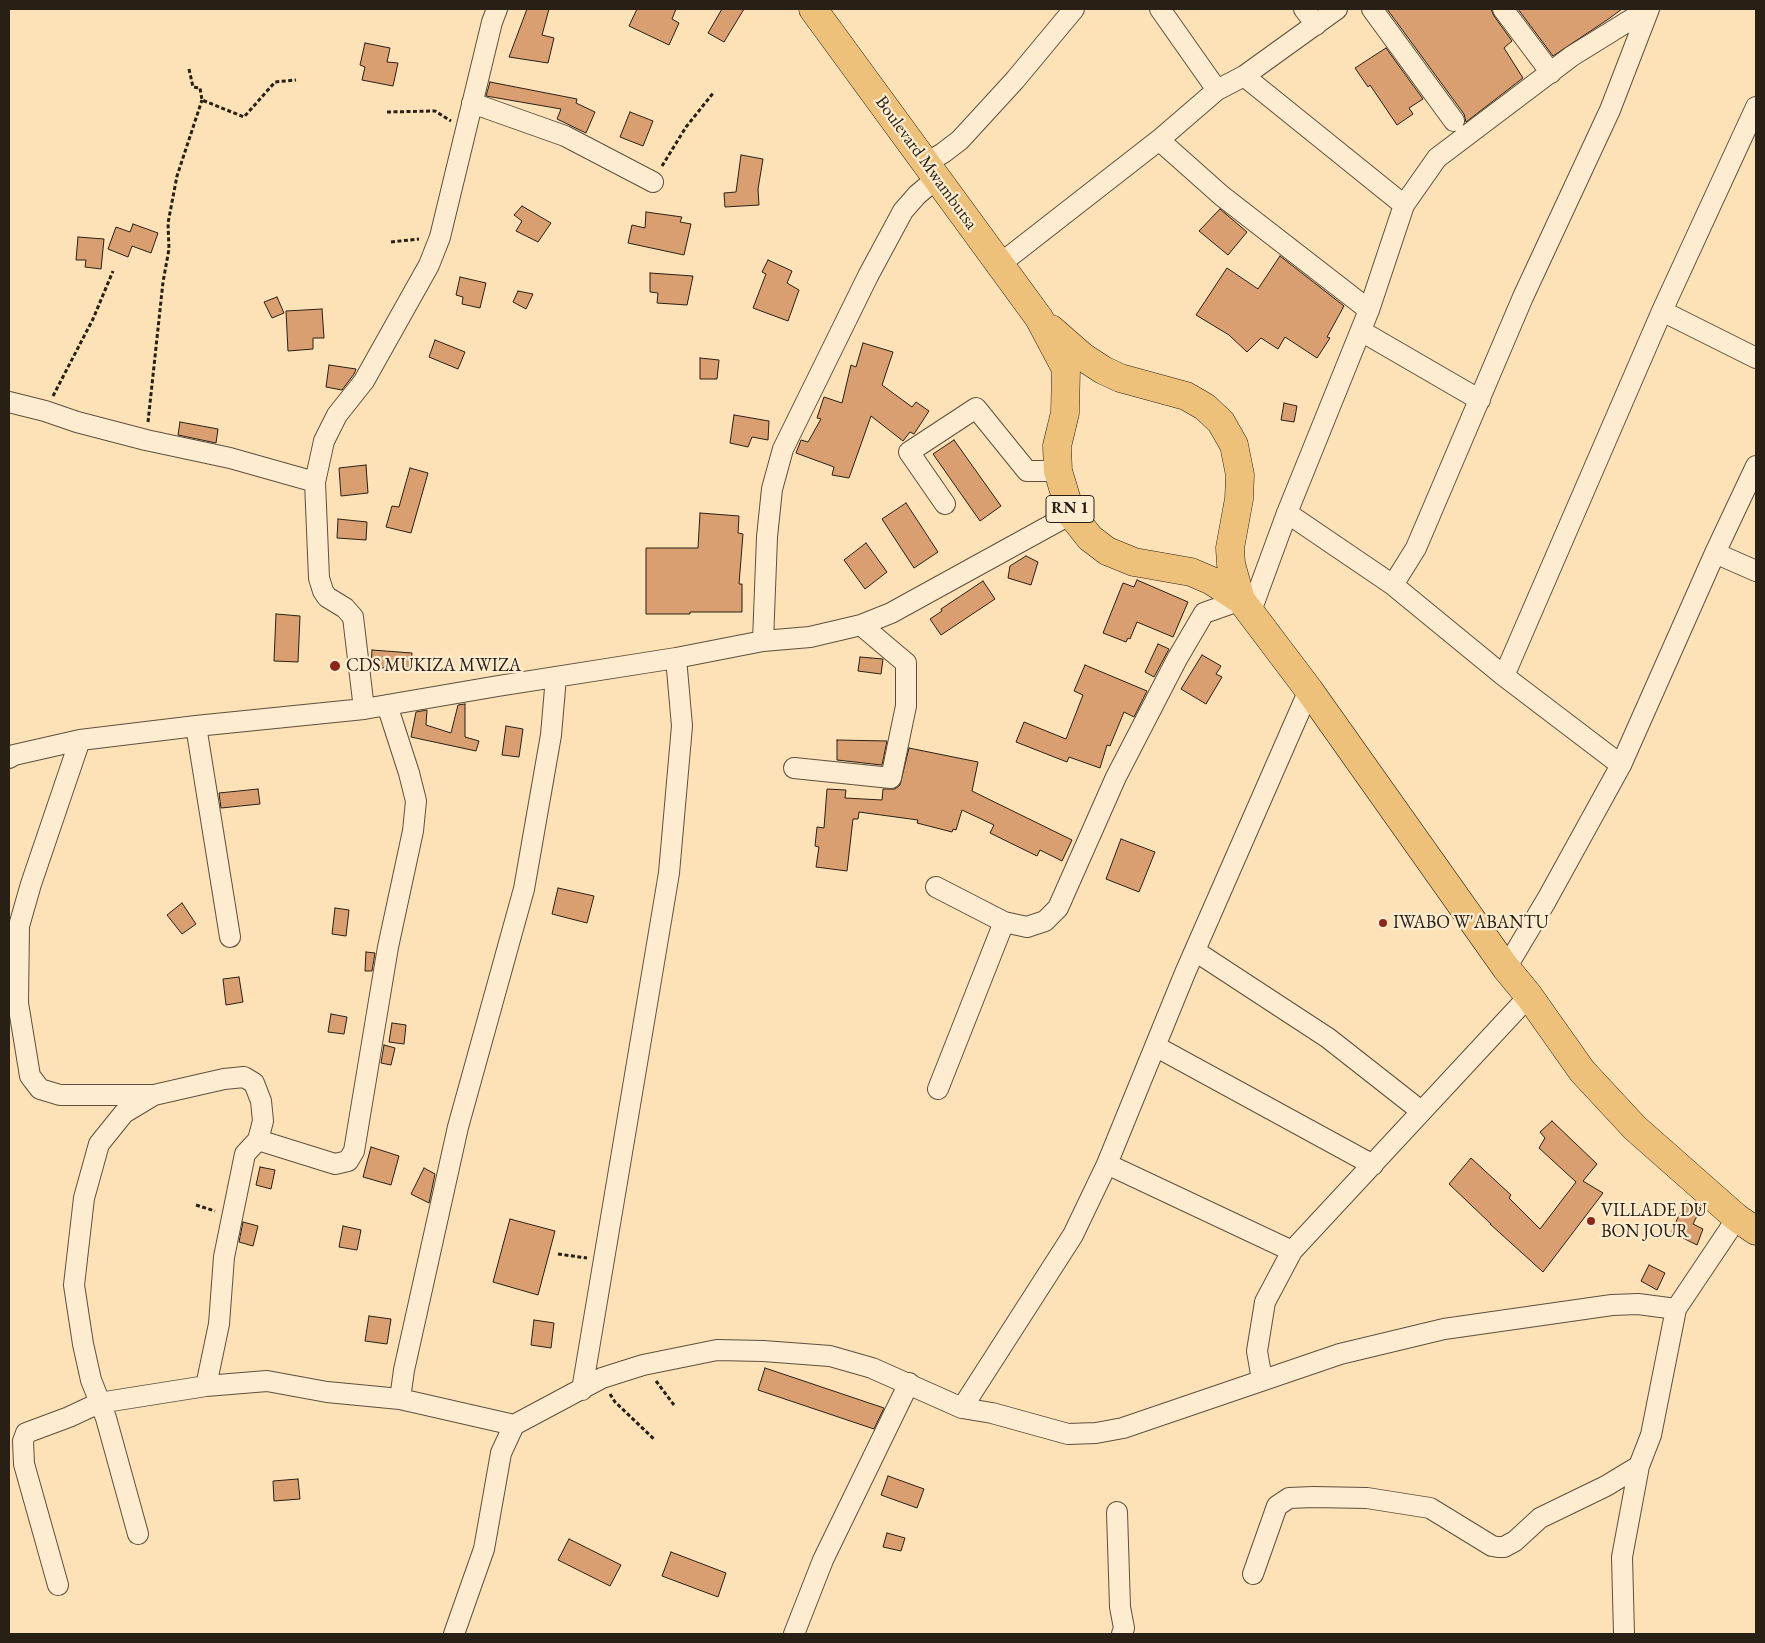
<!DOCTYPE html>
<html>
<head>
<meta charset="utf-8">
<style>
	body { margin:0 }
	#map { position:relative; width:1765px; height:1643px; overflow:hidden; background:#fce2b6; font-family:"EB Garamond",serif }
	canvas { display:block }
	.frame { position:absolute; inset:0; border:10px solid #282015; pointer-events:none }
</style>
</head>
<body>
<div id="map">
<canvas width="1765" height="1643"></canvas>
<div class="frame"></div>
</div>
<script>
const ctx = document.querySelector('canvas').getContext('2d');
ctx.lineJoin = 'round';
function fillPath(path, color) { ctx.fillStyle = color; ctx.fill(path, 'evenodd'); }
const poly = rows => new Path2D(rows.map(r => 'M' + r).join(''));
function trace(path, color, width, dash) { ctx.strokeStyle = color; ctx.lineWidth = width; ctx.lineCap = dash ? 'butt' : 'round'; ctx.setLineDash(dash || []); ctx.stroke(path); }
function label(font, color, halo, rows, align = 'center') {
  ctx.font = font + ' "EB Garamond",serif'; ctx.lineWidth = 4.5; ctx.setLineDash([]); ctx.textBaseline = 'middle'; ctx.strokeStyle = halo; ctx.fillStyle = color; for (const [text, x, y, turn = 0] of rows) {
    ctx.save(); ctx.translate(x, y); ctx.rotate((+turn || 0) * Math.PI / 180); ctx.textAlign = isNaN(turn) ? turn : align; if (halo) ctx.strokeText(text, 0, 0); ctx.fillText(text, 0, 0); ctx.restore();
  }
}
const building = poly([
	[527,9,549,9,542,35,554,38,548,63,509,57,527,9],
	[637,9,676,9,672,19,679,23,669,45,629,26,637,9],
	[722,9,744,9,724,42,708,33,722,9],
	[1387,9,1491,9,1494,16,1512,41,1504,48,1523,78,1466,122,1464,114,1387,9],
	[1518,9,1622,9,1607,20,1553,56,1518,9],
	[365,43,390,48,387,62,398,63,393,86,362,80,365,67,360,65,365,43],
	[1386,48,1423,99,1409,108,1413,114,1397,125,1370,85,1368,87,1355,68,1386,48],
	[490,82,577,99,576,103,595,112,586,133,557,119,561,109,486,96,490,82],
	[630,112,653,121,643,146,620,137,630,112],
	[741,155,763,159,758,189,759,205,725,207,724,193,736,192,741,155],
	[522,206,551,223,538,242,516,231,522,221,514,215,522,206],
	[1220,209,1247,232,1228,255,1199,231,1220,209],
	[646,212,682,217,680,222,691,224,684,255,628,243,632,225,645,228,646,212],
	[133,224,158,233,151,253,132,246,128,257,108,249,116,227,130,232,133,224],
	[78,237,104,239,101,269,85,267,86,260,76,260,78,237],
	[1280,256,1344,306,1327,337,1330,338,1317,358,1285,337,1278,349,1261,338,1247,352,1229,335,1196,315,1227,268,1258,289,1280,256],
	[768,260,792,271,787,283,799,290,788,321,753,308,766,274,762,272,768,260],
	[650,273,693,276,687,305,657,303,658,293,650,292,650,273],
	[460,277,486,283,480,308,462,304,463,297,456,295,460,277],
	[518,291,533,294,526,309,513,302,518,291],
	[277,297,284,313,272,318,264,302,277,297],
	[322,309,324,338,313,338,313,349,288,351,286,311,322,309],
	[435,340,465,352,458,369,429,357,435,340],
	[863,343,893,352,882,385,912,407,916,402,929,411,914,434,910,432,903,441,871,416,849,478,832,475,834,467,796,453,801,440,808,442,821,419,817,418,824,397,842,403,851,365,856,367,863,343],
	[700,358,719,360,717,379,700,379,700,358],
	[329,365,356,369,354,374,342,390,326,387,329,365],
	[1284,403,1297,406,1294,422,1281,420,1284,403],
	[734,415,769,421,768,440,752,437,748,447,730,443,734,415],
	[180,422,218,429,216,443,178,435,180,422],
	[954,440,1001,506,980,521,933,454,954,440],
	[366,465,368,493,341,496,339,468,366,465],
	[410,468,428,473,411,533,386,527,392,506,399,507,410,468],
	[906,503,938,552,914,568,882,519,906,503],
	[700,513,739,516,738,533,743,534,739,584,742,584,742,612,690,612,690,614,646,614,646,548,698,548,700,513],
	[338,519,367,522,366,540,337,538,338,519],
	[866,543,887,572,865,589,844,560,866,543],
	[1026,556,1038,562,1031,585,1008,578,1010,566,1026,556],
	[1137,580,1188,602,1173,637,1137,622,1130,639,1128,638,1126,642,1103,633,1123,583,1134,587,1137,580],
	[983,581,995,599,941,635,930,619,942,611,941,609,983,581],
	[276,614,300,616,298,662,274,661,276,614],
	[1158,644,1169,649,1154,677,1145,672,1158,644],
	[372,650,412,653,411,670,371,667,372,650],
	[1202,655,1221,666,1216,674,1222,677,1206,704,1181,689,1202,655],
	[860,657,883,659,881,674,858,671,860,657],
	[1085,665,1147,691,1134,717,1124,712,1110,746,1107,745,1100,768,1069,757,1067,762,1016,742,1024,722,1066,739,1083,695,1074,691,1085,665],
	[465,704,465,737,479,741,476,751,411,737,416,712,427,710,426,725,451,733,458,705,465,704],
	[506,726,523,729,519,757,502,755,506,726],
	[837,740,887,741,882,765,837,760,837,740],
	[909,748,978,762,972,791,1072,840,1062,861,1040,850,1037,856,990,833,994,825,962,810,956,830,953,829,952,832,917,823,918,820,859,812,858,819,853,819,847,871,816,867,819,847,815,846,817,827,824,828,827,789,846,790,845,798,882,800,883,789,895,789,900,785,909,748],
	[258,789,260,804,221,808,219,793,258,789],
	[1121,839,1155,852,1139,892,1106,879,1121,839],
	[558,888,594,896,587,923,552,914,558,888],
	[182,903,196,924,182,934,167,915,182,903],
	[335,908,349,910,346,936,332,934,335,908],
	[366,952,375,953,372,971,365,971,366,952],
	[239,977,243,1002,226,1005,223,979,239,977],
	[331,1014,347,1017,344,1034,328,1032,331,1014],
	[392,1023,406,1025,404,1044,389,1042,392,1023],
	[384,1045,395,1048,391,1065,381,1063,384,1045],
	[1552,1121,1597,1164,1583,1181,1603,1193,1543,1272,1490,1224,1491,1224,1449,1184,1471,1158,1511,1195,1509,1198,1540,1229,1576,1182,1539,1148,1545,1138,1540,1132,1552,1121],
	[371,1147,399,1156,391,1185,363,1177,371,1147],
	[260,1167,275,1170,271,1189,256,1185,260,1167],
	[424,1168,435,1174,429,1203,411,1194,424,1168],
	[1686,1201,1701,1208,1693,1224,1703,1229,1697,1245,1671,1232,1686,1201],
	[510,1219,555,1231,538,1295,493,1282,510,1219],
	[243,1222,258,1226,253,1246,239,1242,243,1222],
	[343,1226,361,1230,357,1250,339,1247,343,1226],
	[1649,1265,1665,1273,1657,1290,1641,1281,1649,1265],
	[369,1316,391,1319,387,1344,365,1341,369,1316],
	[534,1320,554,1323,551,1348,531,1345,534,1320],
	[765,1368,884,1408,874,1429,758,1390,765,1368],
	[888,1476,924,1489,917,1508,881,1495,888,1476],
	[298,1479,300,1499,274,1501,273,1481,298,1479],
	[887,1533,905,1538,901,1551,883,1547,887,1533],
	[569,1539,621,1565,610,1586,558,1560,569,1539],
	[671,1552,726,1573,718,1597,662,1576,671,1552]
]);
const path = poly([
	[189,69,193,87,200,88,202,100,244,117,275,82,296,80],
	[387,112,435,111,451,121],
	[662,166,686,127,714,92],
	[391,242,419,239],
	[53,396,93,319,113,271],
	[148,422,163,282,169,249,168,223,177,176,202,100],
	[196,1205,215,1211],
	[558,1254,587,1258],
	[656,1381,674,1405],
	[610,1394,615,1402,655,1440]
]);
const minor = poly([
	[1160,9,1217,90],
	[1304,9,1316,25],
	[1372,9,1454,121],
	[1503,9,1551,73],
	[1244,76,1404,205],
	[472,103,565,136,653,182],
	[1159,140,1222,196,1369,310],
	[926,163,943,153,960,140,1015,80,1074,9],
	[1000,264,1159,140,1217,90,1244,76,1337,9],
	[1662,311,1756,358],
	[1361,331,1480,400],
	[9,402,45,411,77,422,146,440,230,458,315,482],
	[945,504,909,452,976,408,1027,471,1058,471],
	[1287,513,1393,585,1504,676,1621,765],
	[1715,553,1756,571],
	[1393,585,1416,548,1523,297,1610,110,1649,9],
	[1251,611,1287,513,1369,310,1404,205,1437,158,1572,56,1648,9],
	[763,641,767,537,772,489,783,449,868,276,903,211,917,195,937,178],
	[1504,676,1662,311,1756,107],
	[387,705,409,773,416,801,413,831,388,947,354,1151,348,1161,335,1164,258,1140,245,1154,224,1257,219,1324,206,1386,267,1381,327,1392,400,1399],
	[364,709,353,617,345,608,327,597,323,591,319,578,315,482,324,441,337,415,364,381,429,265,440,237,492,22,497,9],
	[196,726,230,937],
	[80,740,31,884,19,926,18,1003,30,1076,40,1089,60,1095,154,1095],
	[9,758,14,755,80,740,196,726,364,709,498,686,676,658,763,641,810,637,861,625,891,613,1071,514],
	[794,768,891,778,906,706,906,663,861,625],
	[936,887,1004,922,1027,927,1045,921,1058,908,1116,777,1177,659,1204,613,1241,600],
	[1195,951,1328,1038,1421,1111],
	[1506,968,1546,901,1621,765,1715,553,1756,466],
	[1155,1046,1373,1165],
	[938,1089,1004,922],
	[1107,1164,1292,1251],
	[1262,1380,1257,1351,1265,1302,1292,1251,1529,996],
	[582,1390,669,873,682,726,676,658],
	[962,1408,1073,1235,1107,1164,1185,973,1309,690],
	[514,1425,400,1399,404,1370,458,1127,524,889,551,735,556,677],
	[1117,1512,1120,1607,1124,1628,1122,1634],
	[138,1534,106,1418,91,1380,83,1344,74,1285,84,1198,99,1144,124,1113,154,1095,224,1079,244,1077,254,1083,261,1101,263,1121,258,1140],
	[1253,1574,1277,1506,1289,1498,1313,1497,1367,1498,1430,1508,1492,1546,1498,1547,1504,1547,1515,1541,1540,1518,1606,1486,1639,1466],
	[58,1585,24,1464,23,1441,26,1433,69,1417,99,1403,206,1386],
	[454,1634,484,1549,501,1453,514,1425,602,1378,643,1365,717,1350,763,1351,830,1356,872,1368,962,1408,992,1413,1068,1434,1096,1433,1123,1428,1340,1354,1444,1329,1612,1305,1638,1304,1676,1309,1737,1218],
	[794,1634,823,1560,909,1383],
	[1624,1634,1622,1557,1639,1466,1651,1435,1676,1309]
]);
const trunk = poly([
	[813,9,1039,318,1066,369,1065,413,1057,446,1058,471,1071,514,1090,538,1107,551,1134,562,1191,572,1212,581,1241,600,1309,690,1506,968,1529,996,1582,1071,1635,1128,1737,1218,1756,1231],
	[1051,329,1083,357,1103,370,1120,378,1186,396,1205,407,1221,422,1234,445,1240,475,1239,499,1230,548,1231,564,1241,600]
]);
const markers = [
	[335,666,6,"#8f2418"],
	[1383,923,5,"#8f2418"],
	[1591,1221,5,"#8f2418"]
];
const shields = [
	[1070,509,48]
];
const shieldNames = [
	["RN 1",1070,509]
];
const streetNames = [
	["Boulevard Mwambutsa",926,163,54]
];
const poiNames = [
	["CDS MUKIZA MWIZA",346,666],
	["IWABO W'ABANTU",1393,923],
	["VILLADE DU",1601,1211],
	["BON JOUR",1601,1232]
];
fillPath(building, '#da9f71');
trace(building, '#282015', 1);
trace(minor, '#5d503d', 22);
trace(trunk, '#282015', 29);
trace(path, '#282015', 3, [4, 2.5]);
trace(minor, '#fdecd0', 20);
trace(trunk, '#eec17b', 28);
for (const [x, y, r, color] of markers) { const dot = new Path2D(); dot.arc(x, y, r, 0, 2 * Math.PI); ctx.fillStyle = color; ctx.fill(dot); trace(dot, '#fdecd0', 2); }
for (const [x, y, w] of shields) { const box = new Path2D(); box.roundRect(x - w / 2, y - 13.5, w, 27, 4); ctx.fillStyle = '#fdecd0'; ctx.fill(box); trace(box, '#282015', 1); }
label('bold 16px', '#282015', null, shieldNames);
label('18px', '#282015', '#fdecd0', streetNames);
label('18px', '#282015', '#fdecd0', poiNames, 'left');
</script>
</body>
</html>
